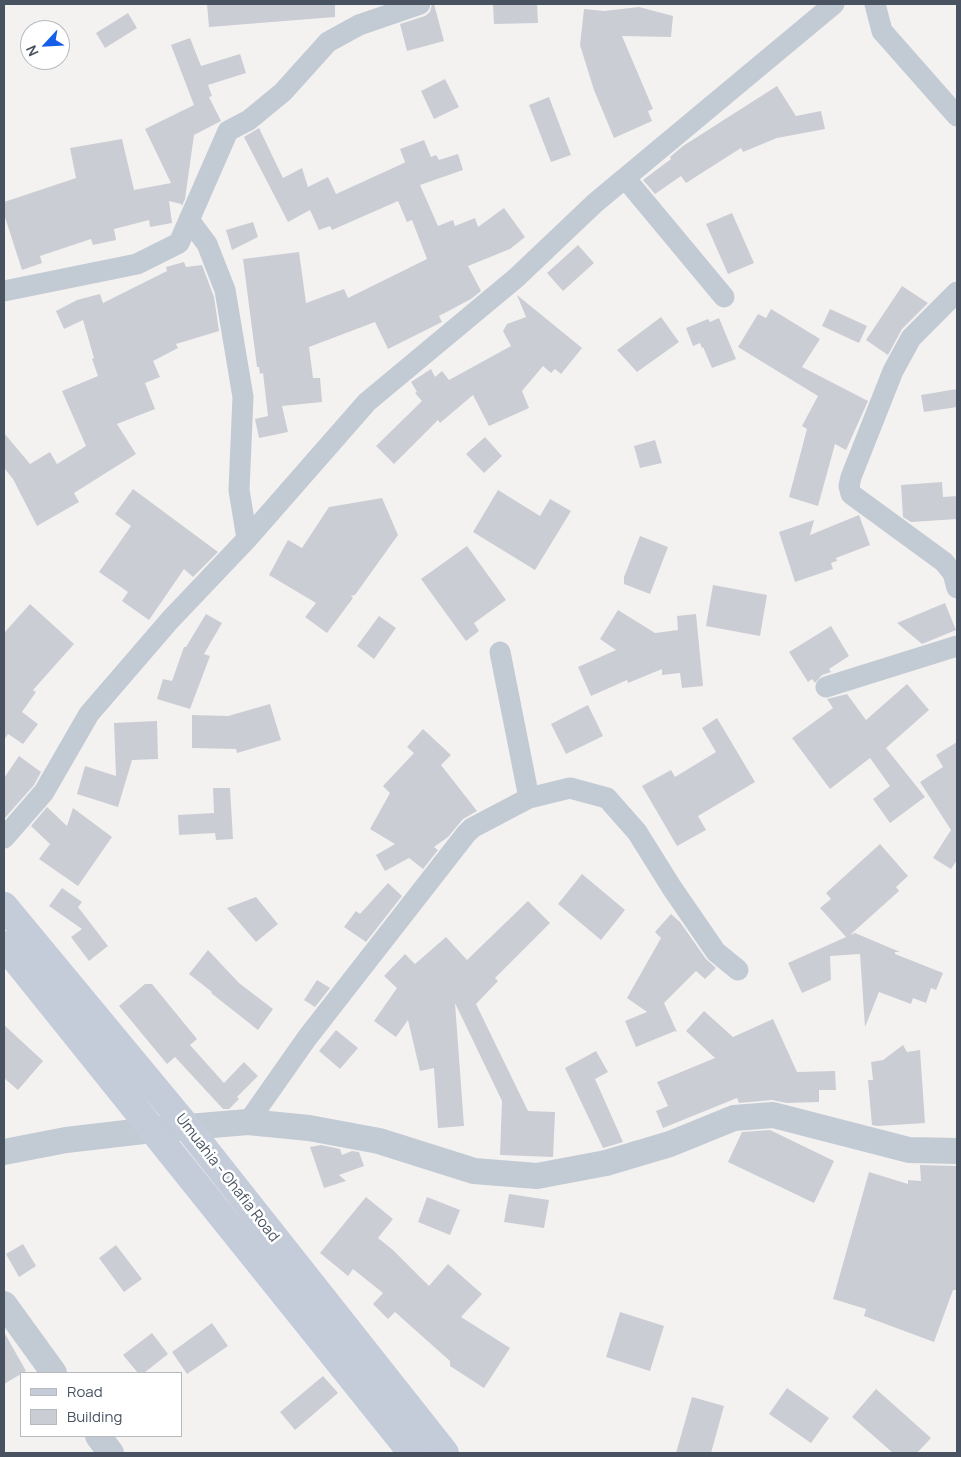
<!DOCTYPE html>
<html>
<head>
<meta charset="utf-8">
<style>
	body { margin:0 }
	#map { position:relative; width:961px; height:1457px; overflow:hidden; background:#f4f1f1; font-family:Manrope,sans-serif }
	canvas { display:block }
	.frame { position:absolute; inset:0; border:5px solid #485260; pointer-events:none }
	.legend { position:absolute; left:20px; top:1372px; width:162px; height:65px; box-sizing:border-box; background:#fff; border:1px solid #b6babf; margin:0; padding:6px 9px; list-style:none; font-size:15px; color:#485260 }
	.legend li { display:flex; align-items:center; gap:10px; height:25px }
	.legend b { width:25px; border:1px solid #b6babf }
	.north { position:absolute; left:20px; top:20px; width:50px; height:50px; box-sizing:border-box; background:#fff; border:1px solid #b6babf; border-radius:50%; rotate:245deg; font-size:14px; font-weight:700; line-height:20px; text-align:center; color:#485260 }
	.north::after { content:''; display:block; margin:auto; width:18px; height:22px; background:#145eea; clip-path:polygon(50% 0,100% 100%,50% 72%,0 100%) }
</style>
</head>
<body>
<div id="map">
<canvas width="961" height="1457"></canvas>
<div class="frame"></div>
<ul class="legend">
<li><b style="height:6px;background:#c4ccda"></b>Road</li>
<li><b style="height:14px;background:#cbcdd4"></b>Building</li>
</ul>
<div class="north">N</div>
</div>
<script>
const ctx = document.querySelector('canvas').getContext('2d');
ctx.lineJoin = 'round';
function fillPath(path, color) { ctx.fillStyle = color; ctx.fill(path, 'evenodd'); }
const poly = rows => new Path2D(rows.map(r => 'M' + r).join(''));
function trace(path, color, width, dash) { ctx.strokeStyle = color; ctx.lineWidth = width; ctx.lineCap = dash ? 'butt' : 'round'; ctx.setLineDash(dash || []); ctx.stroke(path); }
function label(font, color, halo, rows, align = 'center') {
  ctx.font = font + ' Manrope,sans-serif'; ctx.lineWidth = 5; ctx.setLineDash([]); ctx.textBaseline = 'middle'; ctx.strokeStyle = halo; ctx.fillStyle = color; for (const [text, x, y, turn = 0] of rows) {
    ctx.save(); ctx.translate(x, y); ctx.rotate((+turn || 0) * Math.PI / 180); ctx.textAlign = isNaN(turn) ? turn : align; if (halo) ctx.strokeText(text, 0, 0); ctx.fillText(text, 0, 0); ctx.restore();
  }
}
const building = poly([
	[207,4,335,4,335,17,209,27],
	[432,4,434,4,444,41,407,51,400,24,425,16,430,12],
	[493,4,537,4,538,23,494,24],
	[639,7,673,16,671,37,622,36,653,109,648,111,652,121,614,138,594,90,580,45,584,9,604,11],
	[128,13,137,28,105,48,96,33],
	[190,38,201,66,240,54,246,73,208,85,212,96,209,97,221,121,194,135,185,199,182,206,181,204,169,201,172,223,150,227,149,220,114,229,116,240,93,245,91,239,40,256,42,263,22,270,4,214,4,202,76,178,70,148,122,139,134,190,171,183,145,129,194,105,171,45],
	[445,79,459,107,434,119,421,91],
	[777,86,796,116,821,111,825,129,777,138,743,152,741,148,686,183,681,176,655,194,643,180,671,159,670,157,683,146],
	[549,97,571,155,551,162,529,105],
	[259,128,283,178,302,168,308,187,328,177,336,194,404,163,405,162,400,149,424,140,431,157,436,155,439,160,458,154,463,170,420,185,438,226,453,220,455,226,475,218,478,227,504,208,525,237,510,249,468,266,481,291,471,299,439,316,442,322,388,349,375,322,309,347,313,378,320,378,322,402,282,406,288,432,259,438,255,419,268,416,263,373,260,374,259,367,257,367,243,259,299,252,306,303,344,289,348,298,427,259,412,220,407,222,398,201,332,230,330,226,319,230,310,210,288,222,244,137],
	[732,213,754,263,728,274,706,224],
	[253,222,258,237,232,250,226,230],
	[578,245,594,263,563,291,547,273],
	[184,262,186,267,202,265,214,297,219,331,176,344,178,348,153,361,160,377,145,383,155,409,117,424,136,454,74,493,79,502,37,526,13,479,4,468,4,433,30,464,50,452,57,464,86,446,62,391,98,376,92,359,94,358,83,320,64,329,56,311,77,300,100,294,103,303,167,271,166,267],
	[902,286,928,303,902,329,888,355,866,340],
	[517,295,582,348,561,374,555,369,551,373,543,366,522,391,529,408,489,426,473,395,440,423,438,420,394,464,376,446,422,401,415,393,417,392,411,382,431,369,435,377,442,371,449,380,511,346,503,331,507,324,526,317],
	[771,309,820,339,802,367,868,401,846,450,835,444,818,506,789,497,807,429,802,426,818,396,738,347,758,314,766,318],
	[830,309,867,326,859,343,822,326],
	[661,317,679,342,637,372,617,350],
	[719,318,736,359,712,368,703,347,702,348,700,343,693,346,686,328,708,319,710,322],
	[957,389,957,407,924,412,921,395],
	[485,437,502,456,484,473,466,454],
	[655,440,662,463,640,468,634,446],
	[942,482,943,497,957,496,957,519,911,522,903,517,901,485],
	[133,489,218,552,193,577,184,569,149,620,122,601,128,592,99,572,131,526,115,514],
	[498,490,540,516,550,499,571,511,535,570,473,532],
	[382,498,398,535,355,595,351,596,353,598,327,633,305,617,316,603,269,575,288,540,302,548,329,507],
	[859,515,870,545,836,558,837,561,831,563,833,569,795,582,779,532,814,520,810,535],
	[640,536,668,547,650,594,624,584,624,577],
	[467,546,506,600,474,623,479,631,466,641,421,579],
	[713,585,767,595,760,636,706,626],
	[945,603,956,630,922,644,897,623],
	[30,604,74,644,33,690,36,692,22,712,38,724,23,744,8,734,4,740,4,633],
	[618,610,655,633,678,630,677,616,696,614,703,686,682,688,680,673,662,675,662,669,628,683,627,680,591,696,578,667,616,650,600,639],
	[206,614,222,623,204,654,210,656,190,709,157,699,163,679,172,681,184,647,186,647],
	[379,616,396,628,374,659,357,646],
	[831,626,849,656,829,669,831,672,822,675,815,683,812,679,808,682,789,652],
	[907,684,929,710,886,748,925,797,890,823,873,799,890,786,870,758,830,789,792,738,833,708,827,699,847,694,866,720],
	[270,704,281,740,237,753,236,749,192,748,192,715,228,716],
	[588,705,603,736,566,754,551,724],
	[717,718,755,782,698,816,706,830,677,846,642,786,671,770,675,777,716,752,702,728],
	[157,721,158,759,132,760,118,807,77,794,85,766,116,776,114,723],
	[423,729,451,755,441,765,477,811,463,819,448,837,434,847,438,850,423,869,409,858,385,871,376,855,395,844,370,829,390,793,383,786,414,753,407,747],
	[957,742,957,860,951,869,933,858,951,830,920,782,943,767,936,755],
	[19,756,41,772,34,785,4,819,4,778],
	[213,788,230,788,233,839,216,840,215,833,179,835,178,815,214,813],
	[47,807,67,826,73,808,112,837,78,886,39,859,50,844,31,826],
	[880,844,908,876,896,887,899,891,850,935,855,933,900,952,895,952,895,954,943,973,936,990,931,988,926,1003,913,998,911,1004,879,992,865,1027,860,954,830,956,831,980,802,993,788,963,846,937,820,908,831,899,826,893],
	[582,874,625,910,601,940,558,904],
	[388,883,402,896,366,942,344,927,356,911,360,914],
	[62,888,82,902,78,907,108,946,89,961,71,937,82,929,49,906],
	[256,897,278,924,256,942,227,908],
	[528,901,550,923,495,978,498,981,476,1004,528,1111,555,1112,553,1157,500,1155,502,1101,455,1003,464,1126,438,1128,434,1068,420,1071,408,1020,396,1037,374,1021,397,988,384,976,405,954,415,964,446,937,467,960],
	[671,914,680,922,706,959,716,968,705,979,696,971,664,1003,677,1032,675,1031,636,1047,625,1021,647,1012,627,998,661,938,655,932],
	[208,950,239,983,273,1009,258,1030,211,993,212,992,189,974],
	[317,980,330,988,315,1007,304,1000],
	[145,984,152,984,197,1039,190,1045,224,1083,244,1062,258,1076,237,1097,239,1099,229,1109,223,1109,175,1057,167,1064,119,1006],
	[704,1011,733,1037,773,1019,797,1072,835,1071,836,1090,819,1090,819,1102,787,1103,772,1100,739,1103,737,1098,663,1128,656,1111,668,1106,657,1082,715,1058,686,1031],
	[4,1025,43,1061,18,1090,4,1078],
	[336,1030,358,1048,340,1069,319,1051],
	[903,1045,907,1052,920,1050,925,1123,877,1126,872,1125,868,1080,873,1080,871,1062,883,1060],
	[596,1051,608,1072,595,1079,623,1142,603,1148,565,1068],
	[770,1130,834,1161,814,1203,728,1162,742,1132],
	[321,1145,340,1149,342,1155,352,1151,359,1152,364,1166,339,1175,346,1181,324,1188,310,1147],
	[920,1165,957,1166,957,1290,953,1290,934,1342,864,1316,866,1309,833,1299,869,1172,908,1184,908,1180,921,1181],
	[509,1194,549,1200,544,1228,504,1222],
	[366,1197,393,1219,378,1238,393,1250,429,1286,448,1264,482,1294,461,1317,510,1348,484,1388,450,1366,450,1361,395,1312,388,1319,373,1304,383,1293,353,1269,348,1276,320,1253],
	[427,1197,460,1210,450,1235,418,1222],
	[23,1244,36,1266,19,1277,6,1254],
	[116,1245,142,1279,124,1292,99,1258],
	[620,1312,664,1326,650,1371,606,1357],
	[212,1323,228,1346,187,1374,172,1352],
	[4,1332,26,1371,4,1384],
	[152,1333,168,1354,144,1373,138,1373,123,1355],
	[323,1376,338,1393,295,1430,280,1412],
	[787,1388,829,1418,811,1443,769,1414],
	[876,1389,931,1438,917,1453,893,1453,852,1417],
	[692,1397,724,1406,711,1453,676,1453]
]);
const minor = poly([
	[875,4,882,31,957,116],
	[625,178,724,297],
	[189,220,207,244,225,290,243,397,239,490,247,539],
	[4,291,137,264,179,243,228,131,249,120,283,92,328,42,359,25,420,4],
	[957,292,911,338,893,371,851,477,849,486,851,494,944,562,953,573,957,588],
	[500,652,529,798],
	[826,687,957,646],
	[4,838,44,792,89,714,170,620,247,539,367,402,516,278,595,203,834,4],
	[248,1122,307,1038,466,834,472,828,529,798,570,788,607,798,637,832,672,888,716,952,738,970]
]);
const tertiary = poly([
	[4,1152,66,1140,152,1130,248,1122,309,1128,379,1141,474,1171,537,1176,606,1163,670,1144,734,1118,773,1115,909,1150,957,1151],
	[4,1304,54,1373],
	[98,1436,111,1453]
]);
const secondary = poly([
	[4,906,188,1128,445,1453],
	[4,945,412,1453]
]);
const streetNames = [
	["Umuahia - Ohafia Road",227,1178,52]
];
fillPath(building, '#cbcdd4');
trace(minor, '#c2cad3', 21);
trace(tertiary, '#c2cad3', 26);
trace(secondary, '#c4ccda', 28);
label('15px', '#485260', '#fff', streetNames);
</script>
</body>
</html>
